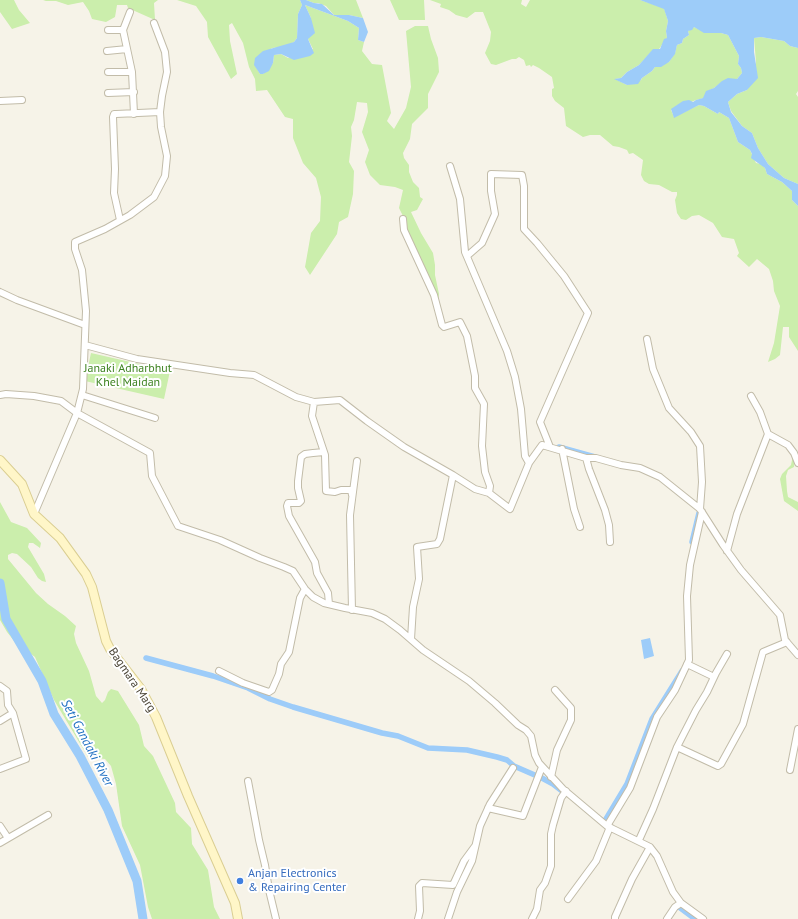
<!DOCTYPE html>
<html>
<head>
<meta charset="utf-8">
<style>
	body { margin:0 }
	canvas { display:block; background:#f6f3e8 }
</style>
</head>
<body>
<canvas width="798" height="919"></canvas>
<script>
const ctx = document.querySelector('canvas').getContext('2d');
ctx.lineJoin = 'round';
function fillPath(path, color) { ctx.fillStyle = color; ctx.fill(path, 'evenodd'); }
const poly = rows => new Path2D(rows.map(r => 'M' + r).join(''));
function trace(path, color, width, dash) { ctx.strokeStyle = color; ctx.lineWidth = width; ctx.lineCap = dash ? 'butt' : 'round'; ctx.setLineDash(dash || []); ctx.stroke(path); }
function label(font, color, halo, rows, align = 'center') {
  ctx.font = font + ' "PT Sans",sans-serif'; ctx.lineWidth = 4; ctx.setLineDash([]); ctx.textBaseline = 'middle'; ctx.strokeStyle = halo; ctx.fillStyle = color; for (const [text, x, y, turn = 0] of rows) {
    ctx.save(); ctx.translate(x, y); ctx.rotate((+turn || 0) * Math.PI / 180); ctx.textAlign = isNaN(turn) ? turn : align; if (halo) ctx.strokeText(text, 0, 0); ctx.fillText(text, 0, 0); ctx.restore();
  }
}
const green = poly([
	[0,0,14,0,19,10,30,23,12,29,0,12],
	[43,0,158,0,154,3,155,20,128,8,127,5,117,5,115,17,106,22,92,19,89,11,83,2,68,5,56,1,46,1],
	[177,0,300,0,302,5,298,14,297,38,294,42,283,47,272,48,255,65,260,74,263,74,273,63,274,55,281,54,288,58,313,49,308,39,311,18,305,5,348,21,359,28,358,40,364,42,362,51,372,64,382,65,391,113,387,121,394,129,406,108,411,87,406,31,415,26,428,26,431,39,438,58,439,72,428,94,428,108,412,124,410,139,403,153,404,158,409,165,409,172,413,182,419,188,420,197,423,199,417,210,411,212,421,233,433,253,435,265,435,275,439,294,438,304,406,230,405,220,399,208,403,190,395,187,380,185,370,175,365,162,369,150,362,132,368,112,367,103,357,102,354,120,351,127,352,136,349,162,354,171,353,194,348,217,339,222,337,234,310,275,305,267,311,233,320,221,321,197,316,178,303,163,293,138,293,119,285,117,267,90,256,91,255,79,249,67,243,43,232,23,229,25,230,41,237,74,231,79,208,37,207,22,196,6],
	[306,0,356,0,363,18,349,15,334,15,326,6,318,3,314,3],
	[390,0,424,0,425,20,399,20],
	[430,0,522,0,521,4,526,7,530,0,640,0,664,8,668,21,666,31,667,38,659,49,653,50,639,65,627,72,621,78,615,79,627,85,641,80,642,78,652,71,655,67,669,62,675,53,677,45,682,43,683,39,689,35,688,31,694,27,704,32,721,33,728,35,739,56,738,64,741,68,742,73,737,79,728,79,722,82,714,88,708,91,704,98,696,100,671,110,674,117,699,105,704,106,718,114,719,112,729,118,738,142,750,150,756,163,761,164,765,168,767,174,782,182,792,191,792,200,798,206,798,351,789,337,789,327,783,327,780,355,775,359,768,362,774,343,780,306,774,291,773,281,769,269,757,259,749,267,737,256,739,253,734,239,722,237,713,223,699,215,692,216,686,220,681,219,677,213,675,200,677,195,677,192,672,192,659,185,649,184,644,181,641,175,643,160,633,153,629,154,627,150,619,147,613,146,600,135,590,135,583,137,566,126,564,108,555,101,552,96,552,89,554,88,552,77,539,68,533,65,531,67,530,65,526,66,524,60,519,57,516,59,512,59,496,65,491,64,485,53,490,41,491,32,483,12,475,12,467,18,456,15,449,10,440,7,441,4],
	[761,37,784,41,790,46,798,48,798,91,796,94,798,97,798,184,784,178,768,164,758,148,752,133,742,126,731,111,728,102,737,94,747,90,756,62,754,38],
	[91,353,170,371,164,399,85,381],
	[793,455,795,460,794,467,788,470,786,476,787,491,788,497,798,502,798,511,784,501,780,479,782,474,791,465],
	[0,502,11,522,27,528,41,543,40,548,33,543,29,543,28,547,44,574,46,582,42,581,38,578,31,567,17,554,12,553,8,555,8,559,36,593,48,604,65,616,76,626,74,634,76,643,89,671,96,696,102,703,105,700,108,692,111,689,118,691,139,725,144,746,153,756,175,803,176,812,191,828,192,844,208,870,214,907,220,919,152,919,148,907,140,865,122,826,116,784,111,766,105,759,88,757,54,700,35,657,15,642,7,632,0,620]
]);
const water = poly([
	[300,0,306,0,314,3,322,4,334,15,349,15,363,18,368,32,364,42,358,40,359,28,348,21,305,5,311,18,315,33,308,39,314,53,310,56,294,60,281,54,274,55,273,63,269,71,263,74,260,74,254,65,255,58,263,51,294,42,297,38,298,14,302,5],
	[640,0,798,0,798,48,790,46,784,41,761,37,754,38,754,52,758,78,747,90,737,94,728,102,731,112,742,126,752,133,758,148,768,164,784,178,798,184,798,206,792,200,792,191,782,182,767,174,765,168,751,158,752,154,750,150,738,142,729,118,719,112,718,114,704,106,699,105,674,118,671,109,683,101,689,100,693,102,696,100,703,98,706,91,714,88,722,81,728,78,737,79,742,73,741,68,738,64,739,56,728,35,721,33,704,33,694,27,692,30,688,31,689,35,683,39,682,43,677,45,675,54,669,62,661,67,655,67,652,71,642,78,638,84,627,85,614,79,621,78,627,72,639,65,653,49,660,49,664,39,667,38,666,31,668,21,664,9],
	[650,638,654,656,644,659,641,640]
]);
const canal = poly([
	[559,447,595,457],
	[692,542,699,513],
	[146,658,213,676,248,688,270,699,293,707,382,733,398,736,428,748,467,750,497,757,507,760,514,766,537,776],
	[540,777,553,784,562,791],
	[606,819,627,784,652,719,682,671],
	[679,907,695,919]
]);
const river = poly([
	[0,583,6,619,42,681,54,714,80,756,108,810,137,881,143,919]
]);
const street = poly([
	[108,30,123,30,132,72,134,114],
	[123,30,130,12],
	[107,51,127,49],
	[108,72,132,72],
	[108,93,134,92],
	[0,101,22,100],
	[450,166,460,199,465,252,507,351,515,377,521,409,525,456,529,463],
	[403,219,404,230,434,295,442,325,444,327,460,322,467,336,475,376,475,388,484,404,482,446,485,472,490,486,489,493],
	[120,220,114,193,115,169,113,117,114,114,116,114,160,112],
	[467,256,482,243,495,214,491,191,491,174,522,175,524,186,524,229,537,243,564,276,588,313,540,422,550,447],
	[0,292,17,300,85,325],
	[647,339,653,369,669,408,691,432,700,446,702,482,700,509],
	[85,345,137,359,230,373,254,375,296,397,314,402],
	[0,395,6,394,34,396,61,401,77,413,150,453,152,476,178,526,220,540,260,558,284,567,293,571,305,589,313,597,324,603,345,608,372,613,385,619,400,630,423,650,469,681,495,703,518,725,526,730,531,736,535,755,539,763,563,789,607,826,650,847,657,856,673,892,681,903,703,919],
	[82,395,155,418],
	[751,396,760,412,768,434],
	[562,449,574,509,580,527],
	[324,452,313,453,305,454,301,457,298,481,298,488,301,501,299,503,288,503,287,506,289,516,315,562,317,573,328,593,329,604],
	[586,458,589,469,605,510,609,525,610,542],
	[352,495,351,490,341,490,335,492,326,491,325,455,312,416,314,402,340,400,367,421,404,447,453,475],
	[34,514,77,413,83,389,86,311,82,270,75,249,75,242,105,229,130,215,154,197,165,176,167,156,161,127,160,112,162,96,167,72,165,52,154,23],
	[727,551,737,514,768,434,788,445,794,453,798,463],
	[352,610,350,515,357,461],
	[411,639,413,607,419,579,417,547,437,544,440,539,453,475,475,489,489,493,510,509,529,463,542,445,586,458,596,458,621,465,640,468,660,477,700,509,723,545,741,570,780,615,785,640,798,655],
	[687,664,714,677],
	[219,671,243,683,269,692,272,690,279,674,281,664,289,652,300,598,305,589],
	[0,686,7,691,8,705,13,713,26,759,0,769],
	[0,721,13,713],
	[677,747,718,766,721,764,743,724,763,652,787,642],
	[790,770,798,729],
	[551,777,557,750,571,720,571,708,555,690],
	[248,781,259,840,265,865,269,890,276,919],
	[488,808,523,816,542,767],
	[0,826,8,838],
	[607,826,630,788,657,717,675,690,689,660,687,596,690,565,702,512],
	[639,840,653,809,677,747,696,710,707,692,716,673,727,654],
	[0,843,48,815],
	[568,899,596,861,610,827],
	[418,919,420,911,419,886,422,883,453,885,464,861,475,846],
	[448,919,457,892,472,861,480,826,490,804,513,768],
	[532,919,537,909,540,890,545,883,551,866,551,834,553,825,561,798,566,791],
	[615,919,615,917,632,879,650,847],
	[667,919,675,907,681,903]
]);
const secondary = poly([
	[0,460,22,484,34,514,60,538,86,574,92,587,106,641,110,649,141,689,156,717,188,796,235,903,238,919]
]);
const markers = [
	[240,881,4,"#3f7fe0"]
];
const parkNames = [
	["Janaki Adharbhut",128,369],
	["Khel Maidan",128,383]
];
const streetNames = [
	["Bagmara Marg",132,680,56]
];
const shopNames = [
	["Anjan Electronics",248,874],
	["& Repairing Center",248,888]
];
const waterNames = [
	["Seti Gandaki River",87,743,62]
];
fillPath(green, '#cbeeac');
fillPath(water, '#9dccf9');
trace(canal, '#9dccf9', 5.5);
trace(river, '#9dccf9', 9);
trace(street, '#c2bca9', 8);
trace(secondary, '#dace92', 10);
trace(street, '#fff', 6);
trace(secondary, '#fff6c8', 8);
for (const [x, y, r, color] of markers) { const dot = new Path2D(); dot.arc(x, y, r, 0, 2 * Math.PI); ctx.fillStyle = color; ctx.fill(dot); trace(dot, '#fff', 1.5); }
label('12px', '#3e8321', '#fff', parkNames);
label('12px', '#4a4435', '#fff', streetNames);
label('12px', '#366cbe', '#fff', shopNames, 'left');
label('italic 13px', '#2171c3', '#fff', waterNames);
</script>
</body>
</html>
